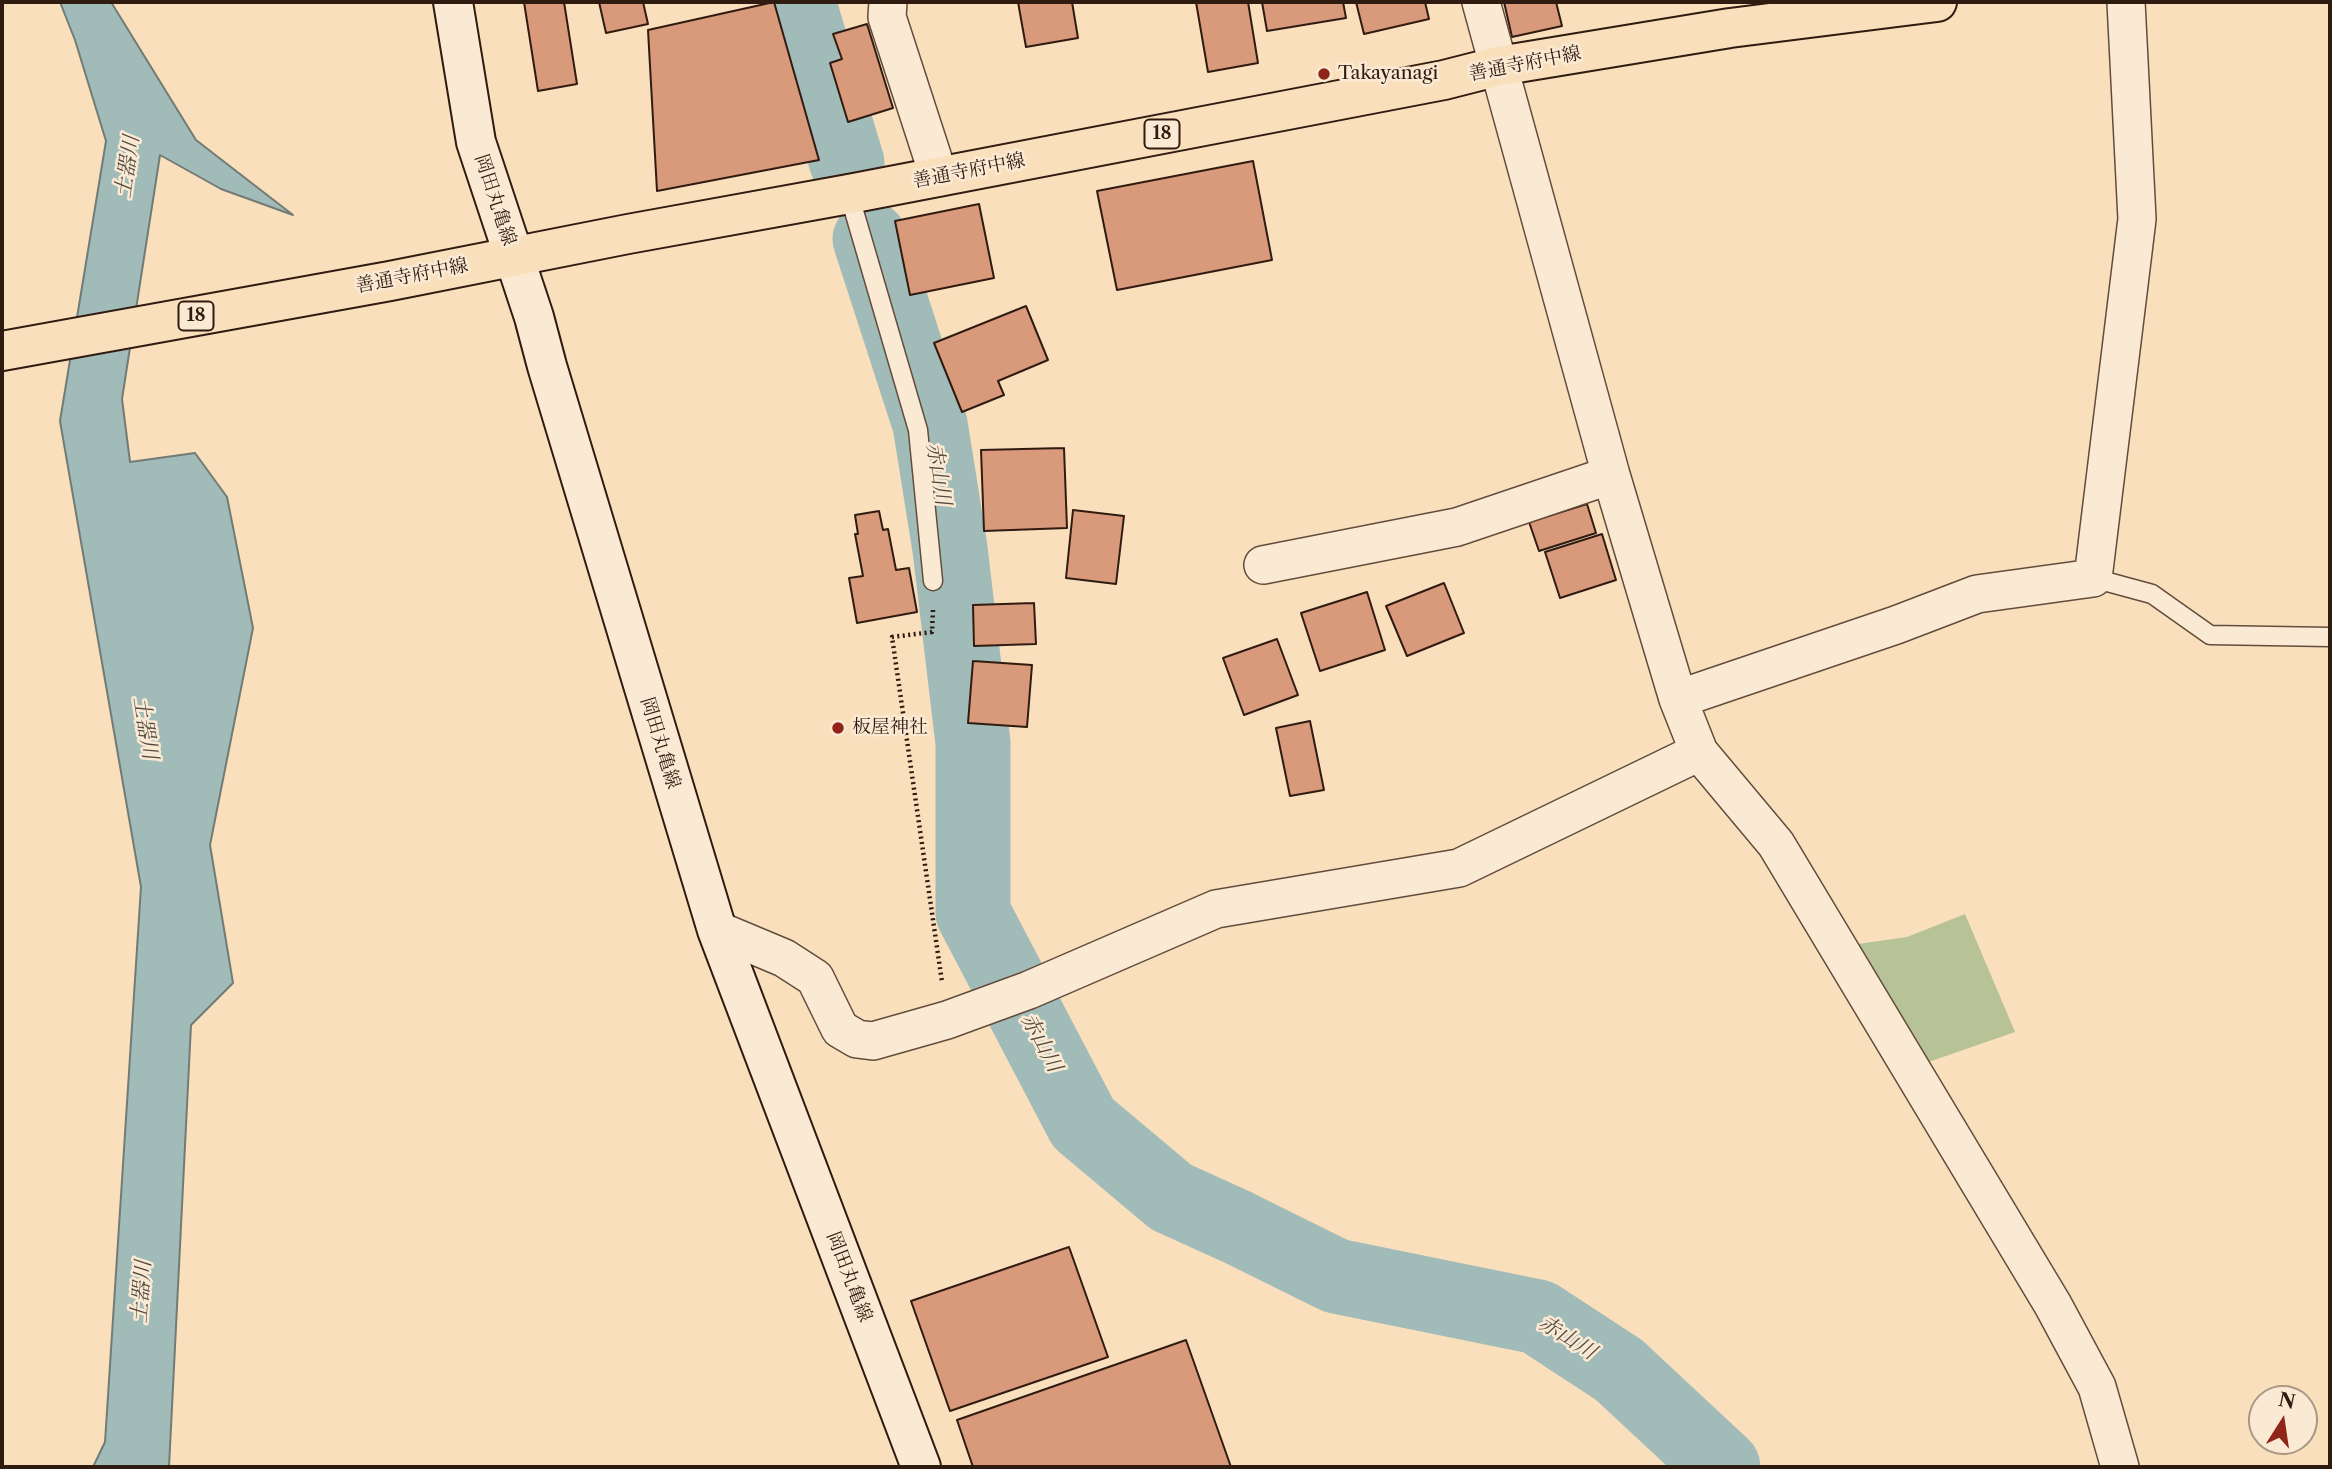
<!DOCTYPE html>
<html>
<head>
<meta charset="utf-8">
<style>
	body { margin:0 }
	#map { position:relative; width:2332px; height:1469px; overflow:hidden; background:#f9dfbc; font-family:"Libre Caslon Text",serif }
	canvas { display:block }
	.frame { position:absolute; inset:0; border:4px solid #301b11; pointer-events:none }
	.north { position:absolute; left:2248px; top:1385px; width:70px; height:70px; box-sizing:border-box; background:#fbead3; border:2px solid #aa9785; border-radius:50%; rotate:12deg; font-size:19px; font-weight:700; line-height:28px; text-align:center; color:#301b11 }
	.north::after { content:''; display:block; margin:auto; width:24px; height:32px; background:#8f2418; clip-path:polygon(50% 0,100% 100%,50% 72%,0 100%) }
</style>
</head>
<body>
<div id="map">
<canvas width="2332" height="1469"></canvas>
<div class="frame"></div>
<div class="north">N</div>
</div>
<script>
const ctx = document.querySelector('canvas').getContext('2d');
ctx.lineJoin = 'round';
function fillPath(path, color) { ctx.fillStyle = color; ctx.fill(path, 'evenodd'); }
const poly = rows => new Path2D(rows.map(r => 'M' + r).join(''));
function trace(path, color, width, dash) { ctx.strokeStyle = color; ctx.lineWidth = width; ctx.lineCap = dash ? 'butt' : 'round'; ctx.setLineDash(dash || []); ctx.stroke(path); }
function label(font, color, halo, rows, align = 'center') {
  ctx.font = font + ' "Libre Caslon Text","Noto Serif JP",serif'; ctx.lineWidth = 5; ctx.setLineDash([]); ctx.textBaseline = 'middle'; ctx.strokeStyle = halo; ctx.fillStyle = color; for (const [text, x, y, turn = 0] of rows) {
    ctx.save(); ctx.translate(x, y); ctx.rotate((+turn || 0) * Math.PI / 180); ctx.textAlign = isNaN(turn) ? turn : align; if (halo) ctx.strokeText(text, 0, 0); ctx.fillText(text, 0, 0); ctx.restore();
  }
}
const green = poly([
	[1965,914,2015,1032,1917,1066,1851,945,1907,937]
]);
const water = poly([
	[60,2,111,2,196,140,293,215,221,189,160,155,122,399,130,462,195,453,227,497,253,628,210,845,233,983,191,1025,169,1467,93,1467,105,1442,141,887,60,421,106,141,75,40,60,2]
]);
const river = poly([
	[798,2,847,163],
	[870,239,930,424,950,549,973,743,973,913,1083,1123,1171,1197,1237,1227,1336,1276,1538,1317,1619,1370,1723,1467]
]);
const building = poly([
	[524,2,564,2,577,84,538,91,524,2],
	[599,2,643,2,648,24,606,33,599,2],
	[774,2,819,160,657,191,648,30,774,2],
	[1018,2,1072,2,1078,38,1026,47,1018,2],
	[1196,2,1248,2,1258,63,1208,72,1196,2],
	[1262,2,1343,2,1346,18,1267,31,1262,2],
	[1356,2,1425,2,1429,19,1364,34,1356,2],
	[1504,2,1556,2,1562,26,1512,37,1504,2],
	[867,24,893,108,848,122,830,63,842,59,833,34,867,24],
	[1253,161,1272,260,1117,290,1097,191,1253,161],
	[979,204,994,278,910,295,895,221,979,204],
	[1026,306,1048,360,998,381,1004,395,962,412,934,343,1026,306],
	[1064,448,1067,528,984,531,981,450,1064,448],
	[1587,504,1596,533,1539,551,1529,522,1587,504],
	[1073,510,1124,516,1116,584,1066,578,1073,510],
	[879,511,883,530,888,529,896,570,909,568,917,612,857,623,849,578,863,576,855,534,858,534,855,515,879,511],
	[1602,534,1616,580,1560,598,1545,552,1602,534],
	[1444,583,1464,633,1407,656,1386,606,1444,583],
	[1367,592,1385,650,1320,671,1301,613,1367,592],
	[1034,603,1036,644,974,646,973,605,1034,603],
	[1277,639,1298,695,1244,715,1223,658,1277,639],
	[973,661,1032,665,1027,727,968,723,973,661],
	[1310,721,1324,790,1290,796,1276,728,1310,721],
	[1069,1247,1108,1357,950,1411,911,1301,1069,1247],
	[1186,1340,1231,1467,973,1467,957,1420,1186,1340]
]);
const path = poly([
	[933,610,932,632,892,637,942,982]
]);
const service = poly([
	[849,194,918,430,933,581],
	[2093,578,2152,594,2210,635,2330,637]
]);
const minor = poly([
	[888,2,887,17,939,177],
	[1481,2,1611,475,1678,699,1699,752,1776,844,2053,1305,2097,1387,2120,1467],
	[1263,565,1457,527,1611,475],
	[1678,699,1896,625,1977,594,2093,578,2137,219,2126,2],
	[717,930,784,958,815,978,840,1029,857,1039,873,1041,947,1020,1029,990,1216,909,1459,868,1699,752]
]);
const secondary = poly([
	[453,2,476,142,534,317,547,366,717,930,921,1467]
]);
const primary = poly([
	[2,351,390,281,628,234,849,194,1444,80,1499,66,1730,28,1937,2]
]);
const markers = [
	[1324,74,7,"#8f2418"],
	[838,728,7,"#8f2418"]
];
const shields = [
	[1162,134,35],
	[196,316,35]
];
const shieldNames = [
	["18",1162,134],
	["18",196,316]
];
const streetNames = [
	["善通寺府中線",1525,64,-11],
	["善通寺府中線",969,171,-11],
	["岡田丸亀線",495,200,72],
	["善通寺府中線",412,276,-11],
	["岡田丸亀線",660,743,73],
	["岡田丸亀線",849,1277,69]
];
const poiNames = [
	["Takayanagi",1338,74],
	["板屋神社",852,728]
];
const waterNames = [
	["土器川",128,167,-82],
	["赤山川",938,474,81],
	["土器川",145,728,81],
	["赤山川",1041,1043,62],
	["土器川",142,1292,-86],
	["赤山川",1567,1338,32]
];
fillPath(green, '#b7c396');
fillPath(water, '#a0bbb8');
trace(water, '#737b75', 2);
trace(river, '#a0bbb8', 75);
fillPath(building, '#d9997b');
trace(building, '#301b11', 2);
trace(service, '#624c3c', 21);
trace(minor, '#624c3c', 40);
trace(secondary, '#301b11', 42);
trace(primary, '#301b11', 42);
trace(path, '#301b11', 4.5, [2, 3.5]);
trace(service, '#fbead3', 18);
trace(minor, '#fbead3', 37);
trace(secondary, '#fbead3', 38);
trace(primary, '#f9dfbc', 38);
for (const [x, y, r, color] of markers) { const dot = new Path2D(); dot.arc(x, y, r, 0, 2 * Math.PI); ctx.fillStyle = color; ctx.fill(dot); trace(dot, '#fbead3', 2.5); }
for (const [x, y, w] of shields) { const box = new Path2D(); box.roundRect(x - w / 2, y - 14.5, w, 29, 5); ctx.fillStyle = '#fbead3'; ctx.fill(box); trace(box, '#301b11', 2); }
label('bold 18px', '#301b11', null, shieldNames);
label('19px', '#301b11', '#fbead3', streetNames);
label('19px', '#301b11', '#fbead3', poiNames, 'left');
label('italic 21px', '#524b43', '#fbead3', waterNames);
</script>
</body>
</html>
